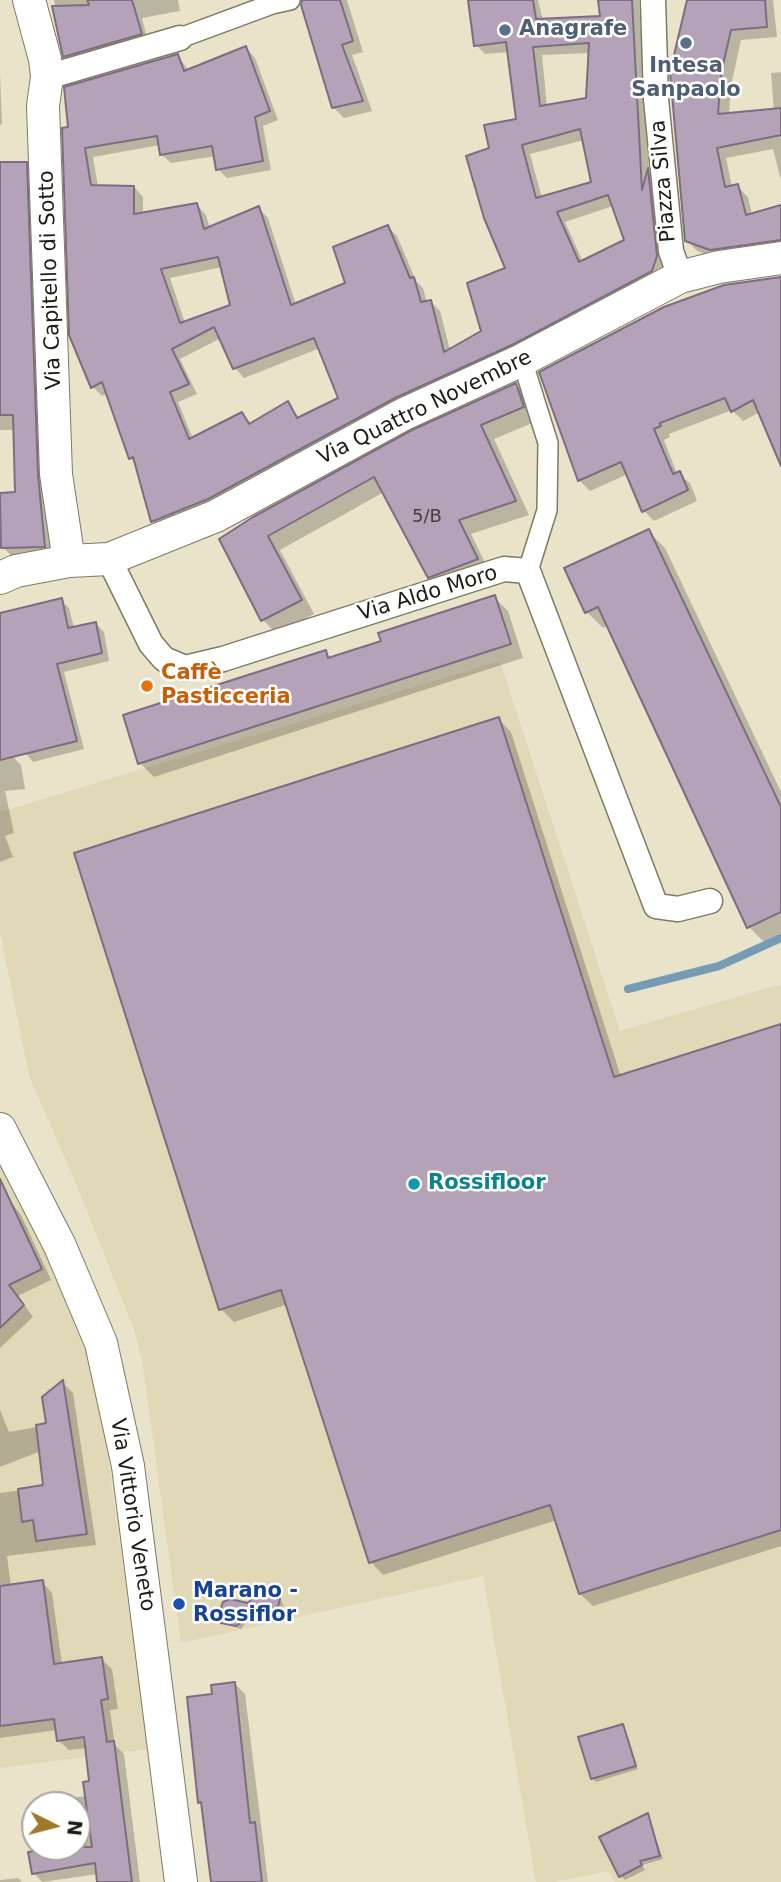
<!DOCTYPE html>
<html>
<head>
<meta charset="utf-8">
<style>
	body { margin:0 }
	#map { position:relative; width:781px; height:1882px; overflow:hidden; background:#e9e3c9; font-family:"DejaVu Sans",sans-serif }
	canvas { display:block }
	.north { position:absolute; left:21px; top:1791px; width:70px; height:70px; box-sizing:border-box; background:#fff; border:2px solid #a5a4a1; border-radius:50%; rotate:96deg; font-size:19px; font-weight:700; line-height:28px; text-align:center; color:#1f1c13 }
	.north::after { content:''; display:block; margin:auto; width:24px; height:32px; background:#9f7926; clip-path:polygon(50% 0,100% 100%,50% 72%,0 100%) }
</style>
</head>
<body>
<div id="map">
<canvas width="781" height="1882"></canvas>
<div class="north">N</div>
</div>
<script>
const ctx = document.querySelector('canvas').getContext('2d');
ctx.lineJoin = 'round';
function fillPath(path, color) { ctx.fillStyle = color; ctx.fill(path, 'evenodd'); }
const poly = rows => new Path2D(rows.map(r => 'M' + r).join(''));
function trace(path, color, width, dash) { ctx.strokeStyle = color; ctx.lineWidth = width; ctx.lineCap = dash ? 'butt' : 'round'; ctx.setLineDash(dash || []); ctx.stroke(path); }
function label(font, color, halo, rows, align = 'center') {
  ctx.font = font + ' "DejaVu Sans",sans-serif'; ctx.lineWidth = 5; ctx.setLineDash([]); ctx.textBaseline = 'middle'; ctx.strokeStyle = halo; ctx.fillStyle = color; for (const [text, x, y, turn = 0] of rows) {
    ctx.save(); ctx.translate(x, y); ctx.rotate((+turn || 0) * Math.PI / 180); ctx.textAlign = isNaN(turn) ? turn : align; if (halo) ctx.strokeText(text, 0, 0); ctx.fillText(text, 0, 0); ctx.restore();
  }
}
const built = poly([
	[500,661,620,1031,781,984,781,1882,615,1882,608,1871,555,1882,536,1882,483,1576,181,1643,142,1360,135,1332,77,1186,29,1076,0,932,0,812],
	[9,1151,96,1369,148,1749,0,1768,0,1159]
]);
const shadow = poly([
	[54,0,178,0,180,11,142,18,148,42,73,64,65,56],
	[303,0,347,0,363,52,352,55,372,111,344,118,334,108],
	[481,0,538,0,543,21,601,17,600,0,639,0,649,172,657,180,665,266,661,280,162,531,153,521,137,465,130,458,108,393,102,396,93,387,64,130,178,56,189,71,246,48,255,58,278,120,263,126,271,170,227,178,218,169,216,156,171,163,161,154,160,145,93,157,98,187,134,187,143,197,143,214,197,205,206,215,210,229,258,208,268,218,296,305,348,284,388,227,397,236,416,281,423,288,427,303,431,302,440,311,450,350,483,331,507,269,491,149,518,120,509,52,485,54,476,45],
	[590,53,588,99,547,107,542,55],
	[584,140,593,183,542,198,530,154],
	[613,206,627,241,583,262,565,222],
	[222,267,232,306,185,323,170,278],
	[221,338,235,368,244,378,320,348,341,399,300,419,288,403,252,424,242,414,193,439,178,402,197,394,180,359],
	[688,0,773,0,777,37,741,40,731,86,729,114,774,111,771,73,781,72,781,180,773,149,726,158,732,187,737,186,748,197,752,215,781,207,781,253,721,260,697,251,687,240],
	[0,73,2,124,0,125],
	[26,163,41,179,60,561,18,563,3,547,17,494,15,430,0,430,0,164],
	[781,278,781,463,760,412,743,421,732,410,669,434,670,437,664,440,677,474,690,483,697,501,654,521,644,511,628,474,590,491,580,481,541,373],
	[516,385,530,399,537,421,494,439,529,515,471,534,490,573,443,591,430,577,384,492,280,550,314,614,277,634,263,620,222,539],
	[648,531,665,548,781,792,781,935,765,943,749,927,609,626,603,628,587,612],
	[494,597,508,611,523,658,154,777,140,763,125,716,325,652,332,658,383,642],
	[61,600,69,608,74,628,96,624,104,632,109,661,64,672,84,749,33,762,0,723,0,615],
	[498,719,511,732,621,1077,781,1025,781,1546,593,1606,580,1594,557,1520,383,1575,371,1562,288,1304,234,1322,221,1309],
	[13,757,21,765,25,789,5,791,14,833,5,836,13,857,0,862,0,760],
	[0,1188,21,1215,51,1280,18,1296,33,1317,0,1348],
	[63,1383,73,1393,96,1545,7,1556,11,1586,42,1582,52,1593,62,1664,101,1659,112,1669,118,1709,110,1710,115,1745,124,1754,140,1882,99,1882,98,1874,42,1882,34,1873,35,1853,31,1822,35,1822,35,1847,77,1847,77,1805,44,1805,44,1801,86,1796,91,1783,87,1748,69,1750,58,1740,57,1730,0,1738,0,1493,45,1487,41,1451,0,1467,0,1410,9,1432,48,1425],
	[276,1593,283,1604,281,1614,275,1618,268,1618,253,1611,241,1629,223,1622],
	[235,1684,245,1694,268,1882,212,1882,214,1696],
	[622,1726,638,1769,596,1782,592,1778],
	[648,1815,663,1859,642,1865,645,1870,625,1880,621,1876],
	[18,1878,22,1882,0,1882,0,1880]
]);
const stream = poly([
	[628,989,719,966,781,938]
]);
const building = poly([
	[87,0,132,0,142,34,63,57,52,6,89,5,87,0],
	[302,0,340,0,353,41,342,45,363,101,332,108,301,5,302,0],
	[468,0,533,0,536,19,600,16,598,0,632,0,642,190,648,168,657,256,652,271,514,344,395,398,208,499,151,522,133,457,129,459,102,382,91,388,69,335,62,128,68,127,64,87,178,54,184,71,246,46,270,111,255,117,263,161,216,170,212,146,160,155,157,136,85,148,91,185,134,186,134,214,197,203,204,229,259,206,291,305,345,283,333,247,388,225,410,278,414,277,421,302,431,300,444,352,481,331,467,283,505,268,484,218,466,156,489,148,484,125,516,119,506,42,474,46,468,0],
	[589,43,586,98,540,106,533,47,589,43],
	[580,129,591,182,536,198,522,145,580,129],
	[608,195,624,240,579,262,557,212,608,195],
	[218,257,230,305,180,323,161,269,218,257],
	[214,327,233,369,314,338,338,398,297,418,288,401,249,424,242,412,189,439,170,392,189,384,172,349,214,327],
	[687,0,765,0,767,27,731,30,721,74,718,114,781,108,781,135,717,148,725,187,738,184,746,215,781,205,781,240,710,250,685,241,670,72,687,0],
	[0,162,27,162,38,475,45,547,1,548,0,493,15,492,13,415,0,415,0,162],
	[781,277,781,466,753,400,731,412,725,398,660,423,661,426,654,429,673,474,680,471,688,490,642,512,621,462,578,481,539,372,664,307,724,285,781,277],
	[516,383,524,407,481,425,516,501,459,520,478,559,428,578,374,477,268,536,302,600,261,621,219,539,253,517,412,430,516,383],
	[649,529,781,807,781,912,747,928,598,607,585,613,564,568,649,529],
	[495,595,511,644,138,764,123,715,326,650,328,658,381,641,378,633,495,595],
	[62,598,68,628,96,622,102,653,57,664,77,741,0,760,0,613,62,598],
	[499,717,614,1077,781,1024,781,1530,579,1594,550,1505,369,1563,281,1290,219,1310,74,853,499,717],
	[0,1179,42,1269,9,1285,24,1305,0,1328,0,1179],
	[63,1380,87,1534,36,1541,33,1520,22,1522,18,1489,43,1485,36,1425,46,1423,42,1397,63,1380],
	[43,1580,54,1664,102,1657,108,1699,101,1700,107,1742,114,1741,132,1882,97,1882,95,1863,32,1874,28,1852,59,1847,92,1847,83,1782,89,1781,84,1737,57,1741,54,1719,0,1726,0,1586,43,1580],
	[263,1587,277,1591,280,1599,277,1610,263,1615,249,1608,242,1622,236,1626,221,1623,218,1616,223,1602,230,1599,248,1603,263,1587],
	[235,1682,250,1823,255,1822,262,1882,211,1882,201,1802,198,1803,187,1697,212,1694,211,1685,235,1682],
	[623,1724,636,1766,591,1779,578,1737,623,1724],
	[648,1813,660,1856,640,1861,642,1865,619,1877,599,1837,648,1813]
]);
const pedestrian = poly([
	[180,38,272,4,290,0],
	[522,360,548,443,547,510,528,571]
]);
const minor = poly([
	[653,0,656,99,671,251,680,277],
	[47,77,180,38],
	[109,559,151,644,164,659,185,668,223,659,504,569,528,571,656,906,678,909,710,901]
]);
const tertiary = poly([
	[29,0,45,59,47,77,43,106,56,474,69,561],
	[0,578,16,571,69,561,109,559,216,516,404,414,522,360,680,277,719,267,781,258],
	[0,1129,60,1246,101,1343,128,1466,181,1882]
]);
const markers = [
	[505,30,7,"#5c6f8a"],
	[686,43,7,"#5c6f8a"],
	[147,686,7,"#e8710a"],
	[414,1184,7,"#0f9aa8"],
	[179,1604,7,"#1a4fb4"]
];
const numberNames = [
	["5/B",427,517]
];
const serviceNames = [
	["Anagrafe",519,30],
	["Intesa",686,67,"center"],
	["Sanpaolo",686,91,"center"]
];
const streetNames = [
	["Piazza Silva",664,181,-95],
	["Via Capitello di Sotto",51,280,-92],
	["Via Quattro Novembre",425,408,-26],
	["Via Aldo Moro",428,594,-17],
	["Via Vittorio Veneto",132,1515,81]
];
const foodNames = [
	["Caffè",161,674],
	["Pasticceria",161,698]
];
const cultureNames = [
	["Rossifloor",428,1184]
];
const transitNames = [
	["Marano -",193,1592],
	["Rossiflor",193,1616]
];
fillPath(built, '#e1d8b7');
fillPath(shadow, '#0003');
trace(stream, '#759bb5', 8);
fillPath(building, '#b4a3b8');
trace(building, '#7d6d80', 2);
trace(pedestrian, '#7f7a62', 22);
trace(minor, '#7f7a62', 27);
trace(tertiary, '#7f7a62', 34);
trace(pedestrian, '#fff', 19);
trace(minor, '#fff', 24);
trace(tertiary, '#fff', 32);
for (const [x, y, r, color] of markers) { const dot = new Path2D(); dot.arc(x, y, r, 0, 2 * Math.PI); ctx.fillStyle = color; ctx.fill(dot); trace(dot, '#fff', 2.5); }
label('18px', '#443e3c', null, numberNames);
label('bold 21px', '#4e5e75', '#fff', serviceNames, 'left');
label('21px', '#1f1c13', '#fff', streetNames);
label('bold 21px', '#c56008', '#fff', foodNames, 'left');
label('bold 21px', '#0d838f', '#fff', cultureNames, 'left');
label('bold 21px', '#164399', '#fff', transitNames, 'left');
</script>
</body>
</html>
